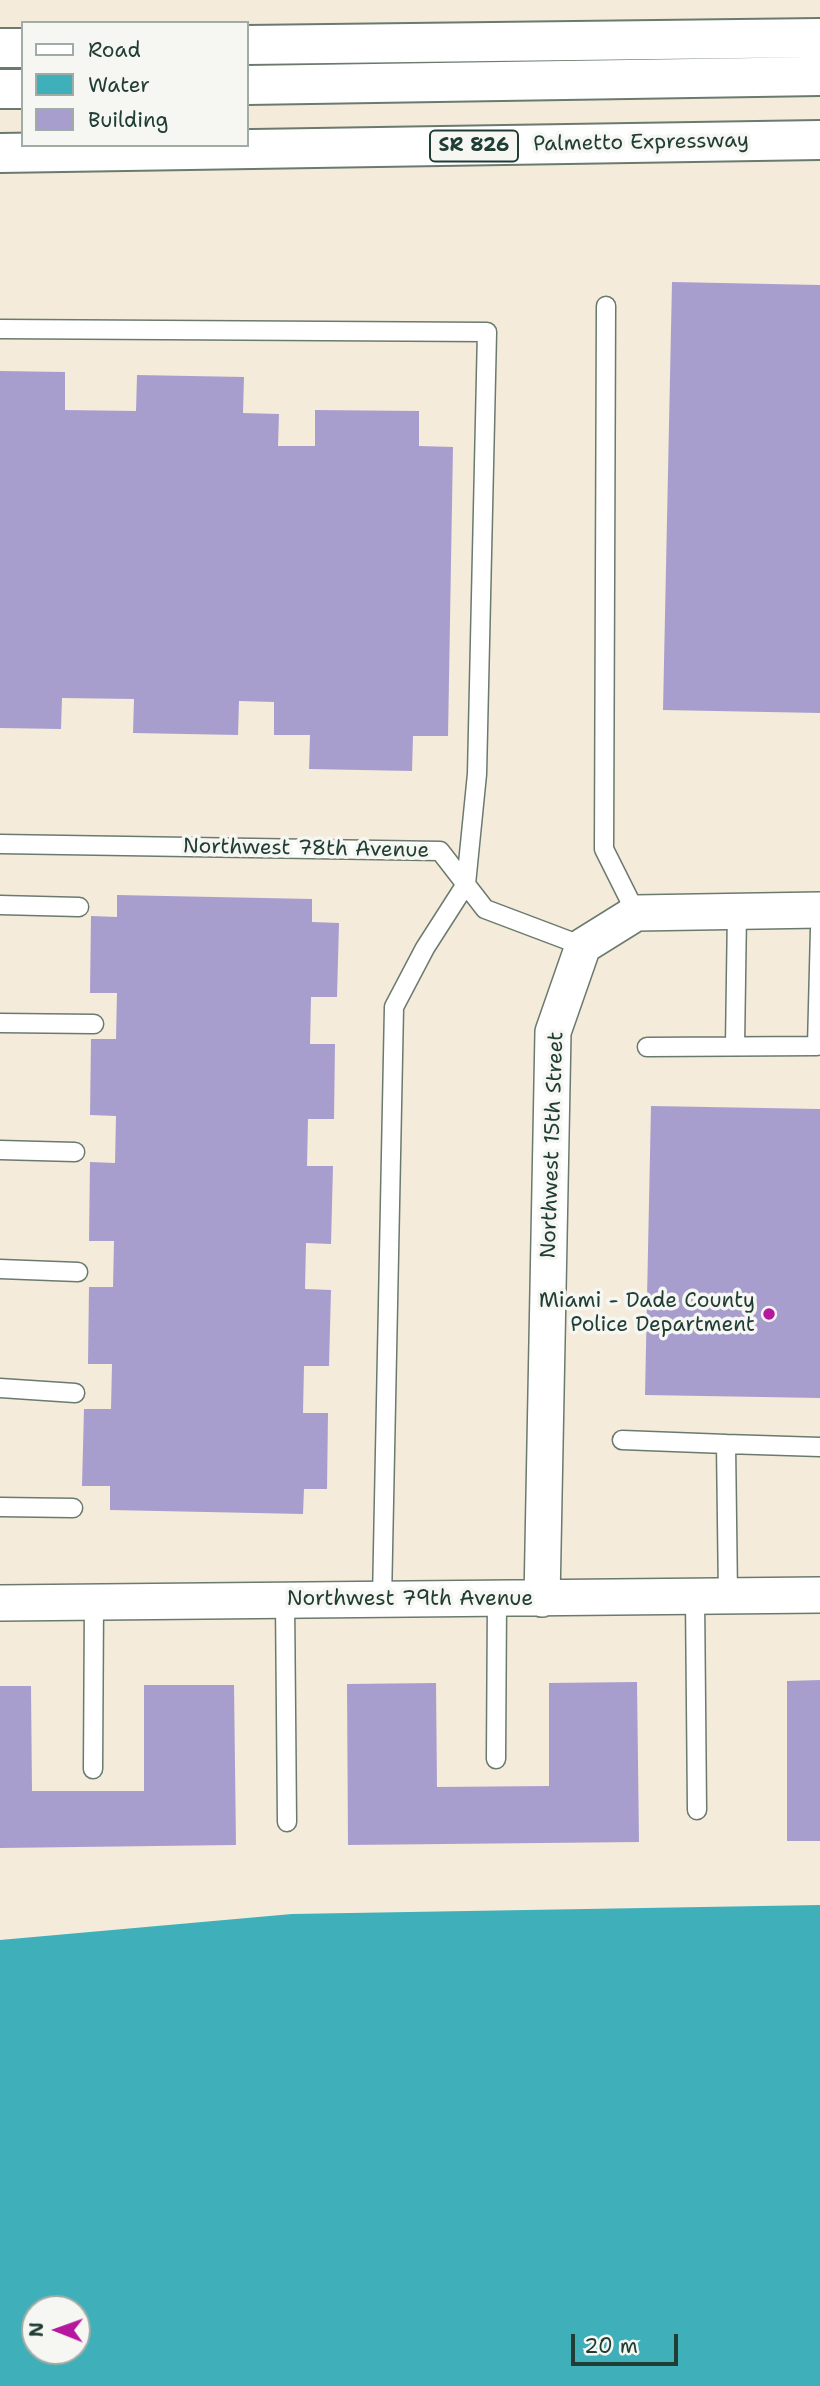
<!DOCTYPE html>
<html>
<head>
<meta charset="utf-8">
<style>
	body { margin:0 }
	#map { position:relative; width:820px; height:2386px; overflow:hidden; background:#f4ebda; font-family:"Shantell Sans",sans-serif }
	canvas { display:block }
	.legend { position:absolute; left:21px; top:21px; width:228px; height:126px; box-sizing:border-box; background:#f6f6f2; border:2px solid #a0aca6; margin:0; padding:9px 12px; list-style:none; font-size:21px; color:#1f3d34 }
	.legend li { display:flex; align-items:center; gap:14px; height:35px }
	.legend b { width:35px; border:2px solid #a0aca6 }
	.north { position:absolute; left:21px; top:2295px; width:70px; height:70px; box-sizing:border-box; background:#f6f6f2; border:2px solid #a0aca6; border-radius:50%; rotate:271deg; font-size:19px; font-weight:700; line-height:28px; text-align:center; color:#1f3d34 }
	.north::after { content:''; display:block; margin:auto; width:24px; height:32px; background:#b5179e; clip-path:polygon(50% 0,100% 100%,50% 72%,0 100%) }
	.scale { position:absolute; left:571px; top:2334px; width:107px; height:32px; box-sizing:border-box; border:4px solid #1f3d34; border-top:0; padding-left:9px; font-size:21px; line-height:24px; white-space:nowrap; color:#1f3d34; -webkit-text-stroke:5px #f6f6f2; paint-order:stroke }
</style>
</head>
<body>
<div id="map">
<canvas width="820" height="2386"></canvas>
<ul class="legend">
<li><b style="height:9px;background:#fff"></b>Road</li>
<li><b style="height:19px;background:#3fafba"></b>Water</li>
<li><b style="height:19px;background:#a89ece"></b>Building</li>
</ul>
<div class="north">N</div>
<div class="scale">20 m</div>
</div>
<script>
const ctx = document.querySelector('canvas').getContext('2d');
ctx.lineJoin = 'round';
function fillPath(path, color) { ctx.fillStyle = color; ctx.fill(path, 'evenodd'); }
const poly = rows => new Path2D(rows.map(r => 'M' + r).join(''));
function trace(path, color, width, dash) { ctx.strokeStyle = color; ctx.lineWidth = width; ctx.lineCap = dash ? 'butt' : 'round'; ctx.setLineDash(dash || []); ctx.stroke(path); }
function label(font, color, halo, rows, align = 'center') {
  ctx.font = font + ' "Shantell Sans",sans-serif'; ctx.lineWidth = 7; ctx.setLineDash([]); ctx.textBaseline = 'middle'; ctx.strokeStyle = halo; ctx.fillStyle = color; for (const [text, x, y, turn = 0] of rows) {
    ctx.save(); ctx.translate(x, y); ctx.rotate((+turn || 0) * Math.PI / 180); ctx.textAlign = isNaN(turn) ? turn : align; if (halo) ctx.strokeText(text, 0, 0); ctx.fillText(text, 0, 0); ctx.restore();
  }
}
const water = poly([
	[820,1905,820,2386,0,2386,0,1940,292,1914],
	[35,2309,77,2309,77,2351,35,2351]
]);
const building = poly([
	[672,282,820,285,820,713,663,710],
	[0,371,65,372,65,410,136,411,137,375,244,377,243,413,279,414,278,446,315,446,315,410,419,411,419,446,453,447,448,736,413,736,412,771,309,769,310,735,274,735,274,702,239,701,238,735,133,733,134,699,62,698,61,729,0,728],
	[117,895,312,899,312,922,339,923,337,997,311,997,310,1044,335,1044,334,1119,308,1119,307,1166,333,1166,331,1244,306,1243,305,1289,331,1290,329,1366,304,1366,303,1413,328,1413,327,1489,304,1489,303,1514,110,1510,110,1486,82,1486,84,1409,111,1409,112,1364,88,1364,89,1287,113,1287,114,1241,89,1241,90,1162,115,1163,116,1116,90,1115,91,1039,116,1039,117,993,90,993,91,916,117,917],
	[651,1106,820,1109,820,1398,645,1395],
	[820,1680,820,1841,787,1841,787,1681],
	[637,1682,639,1842,348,1845,347,1684,436,1683,437,1787,549,1786,549,1683],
	[144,1685,234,1685,236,1845,0,1848,0,1686,31,1686,32,1791,144,1791]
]);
const service = poly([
	[606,306,604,849,636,913],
	[0,329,487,332,477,774,466,884,425,948,394,1007,382,1600],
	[0,844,440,851,485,909,583,946],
	[0,905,79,907],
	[0,1023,94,1024],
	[735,1046,737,911],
	[647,1047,817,1046,820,929],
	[0,1150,75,1152],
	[0,1269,78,1272],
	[0,1388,75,1393],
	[622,1440,726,1444,728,1596],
	[726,1444,820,1447],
	[0,1507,73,1508],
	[695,1597,697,1810],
	[285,1601,287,1822],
	[496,1759,497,1599],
	[93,1769,94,1602]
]);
const minor = poly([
	[542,1599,553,1032,583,946,636,913,820,910],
	[0,1603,820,1595]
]);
const motorway = poly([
	[247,45,820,38],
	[0,48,23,48],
	[247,85,820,76],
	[0,89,23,89],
	[0,153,820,140]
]);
const markers = [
	[769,1314,7,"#b5179e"]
];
const shields = [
	[474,146,88]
];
const shieldNames = [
	["SR 826",474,146]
];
const streetNames = [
	["Palmetto Expressway",641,143,-1],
	["Northwest 78th Avenue",306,849,1],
	["Northwest 15th Street",553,1145,-88],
	["Northwest 79th Avenue",410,1600]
];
const poiNames = [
	["Miami - Dade County",755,1302],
	["Police Department",755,1326]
];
fillPath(water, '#3fafba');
fillPath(building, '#a89ece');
trace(service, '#6a7a6e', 21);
trace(minor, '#6a7a6e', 38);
trace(motorway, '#6a7a6e', 42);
trace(service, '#fff', 18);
trace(minor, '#fff', 35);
trace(motorway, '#fff', 38);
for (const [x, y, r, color] of markers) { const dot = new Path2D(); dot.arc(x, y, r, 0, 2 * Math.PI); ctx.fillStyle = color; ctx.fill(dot); trace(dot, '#f6f6f2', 2.5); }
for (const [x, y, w] of shields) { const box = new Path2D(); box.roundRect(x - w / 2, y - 15.5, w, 31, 5); ctx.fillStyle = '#f6f6f2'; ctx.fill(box); trace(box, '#1f3d34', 2); }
label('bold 19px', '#1f3d34', null, shieldNames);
label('21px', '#1f3d34', '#f6f6f2', streetNames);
label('21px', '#1f3d34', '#f6f6f2', poiNames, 'right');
</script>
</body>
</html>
